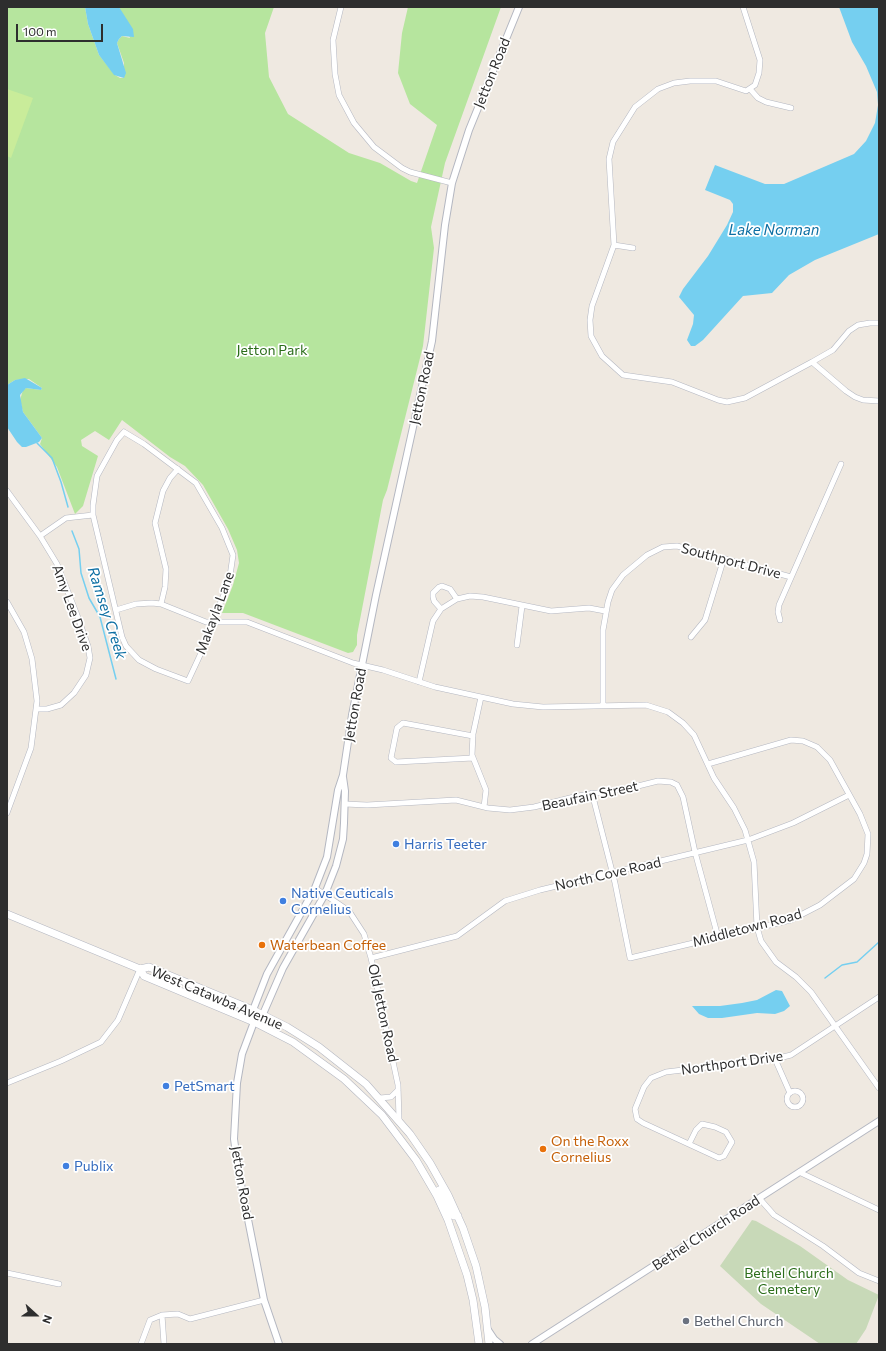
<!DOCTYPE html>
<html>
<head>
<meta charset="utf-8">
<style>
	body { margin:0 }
	#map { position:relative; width:886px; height:1351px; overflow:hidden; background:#efe9e1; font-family:Commissioner,sans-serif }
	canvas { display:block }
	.frame { position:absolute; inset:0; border:8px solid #2e2e2e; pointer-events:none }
	.north { position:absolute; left:16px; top:1295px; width:40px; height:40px; -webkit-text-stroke:3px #fff; paint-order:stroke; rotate:111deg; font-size:11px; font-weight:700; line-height:16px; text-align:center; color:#2e2e2e }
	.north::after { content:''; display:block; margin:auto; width:14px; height:18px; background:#2e2e2e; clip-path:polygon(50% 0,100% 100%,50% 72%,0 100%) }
	.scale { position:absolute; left:16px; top:24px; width:87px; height:18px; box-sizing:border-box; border:2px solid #2e2e2e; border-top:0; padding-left:5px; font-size:12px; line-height:14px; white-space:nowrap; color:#2e2e2e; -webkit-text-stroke:3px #fff; paint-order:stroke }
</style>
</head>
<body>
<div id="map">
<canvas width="886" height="1351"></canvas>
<div class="frame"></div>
<div class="north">N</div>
<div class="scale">100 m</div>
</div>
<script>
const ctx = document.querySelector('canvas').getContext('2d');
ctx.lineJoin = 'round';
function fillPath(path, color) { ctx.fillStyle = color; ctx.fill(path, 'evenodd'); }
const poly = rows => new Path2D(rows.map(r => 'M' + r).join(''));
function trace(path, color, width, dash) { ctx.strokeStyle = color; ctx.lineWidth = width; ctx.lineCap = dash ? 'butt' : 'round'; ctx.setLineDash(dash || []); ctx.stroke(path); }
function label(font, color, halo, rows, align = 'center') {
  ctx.font = font + ' Commissioner,sans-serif'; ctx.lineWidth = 3.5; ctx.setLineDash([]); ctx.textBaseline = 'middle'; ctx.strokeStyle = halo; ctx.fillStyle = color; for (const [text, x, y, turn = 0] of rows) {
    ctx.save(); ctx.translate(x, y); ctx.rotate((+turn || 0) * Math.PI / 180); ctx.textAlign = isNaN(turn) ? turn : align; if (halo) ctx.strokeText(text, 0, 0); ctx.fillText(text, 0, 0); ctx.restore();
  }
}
const green = poly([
	[7,7,85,7,88,24,99,55,115,75,120,78,124,78,124,63,117,43,119,39,122,36,130,38,119,7,274,7,265,33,269,77,288,114,349,153,380,163,411,181,417,183,437,125,410,104,398,73,402,33,408,7,501,7,445,163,431,227,434,248,423,346,387,490,383,500,357,635,357,645,353,652,348,653,243,613,222,613,233,585,239,563,237,550,228,529,203,485,185,466,170,457,122,420,109,440,95,431,81,440,82,446,98,456,83,506,75,514,57,467,40,444,42,438,23,412,20,400,23,390,26,388,41,390,42,388,29,379,15,380,7,385]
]);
const cemetery = poly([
	[752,1220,756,1221,800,1246,848,1280,879,1295,866,1329,856,1344,820,1344,761,1304,720,1266]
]);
const pitch = poly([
	[7,89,33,98,11,158,7,156]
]);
const water = poly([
	[85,7,119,7,133,29,134,37,122,36,119,39,117,43,126,73,124,78,114,75,99,55,88,24],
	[839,7,879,7,879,234,815,260,789,275,772,293,743,296,703,340,695,346,691,346,687,340,693,324,694,315,679,297,683,289,708,256,727,225,733,212,733,204,730,200,705,190,715,165,765,184,784,184,854,154,866,141,875,123,878,105,877,92,866,66,852,42],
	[25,378,42,388,41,390,26,388,20,395,23,412,42,438,39,442,26,447,22,447,17,442,7,427,7,385,15,380],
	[776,990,782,991,790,1006,784,1011,775,1014,757,1013,722,1018,708,1018,699,1014,692,1006,720,1006,742,1003,757,1000]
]);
const stream = poly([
	[37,443,52,458,61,482,68,507],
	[72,531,79,549,81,573,89,598,100,617,116,679],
	[825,978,842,965,857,962,879,942]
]);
const minor = poly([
	[341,7,333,40,335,74,339,95,354,123,374,147,402,168,410,172,452,183],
	[743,7,760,60,759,73,755,85,746,91,716,81,690,81,674,83,658,89,635,107,613,142,609,159,614,245,592,306,590,320,591,336,602,356,623,375,672,382,718,400,727,402,745,398,812,362],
	[750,89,758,98,766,102,791,108],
	[614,245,633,248],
	[879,323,870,323,858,325,849,331,833,350,812,362,846,391,855,397,863,400,879,401],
	[124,432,144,444,196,483,222,528,233,555,229,583,212,622,202,651,188,681,156,669,139,660,126,646,122,637,93,515,93,505,97,476,117,440,124,432],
	[7,491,40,536,57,564,77,615,88,646,90,658,86,675,74,693,61,705,47,709,37,709],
	[40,536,66,518,93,515],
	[7,602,24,632,32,659,37,701,31,748,7,813],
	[161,604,165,587,166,569,155,523,163,491,170,478,178,469],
	[441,609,434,601,433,597,433,593,439,587,442,586,450,589,457,599],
	[116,610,136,604,152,603,161,604,206,622,247,622,353,663,383,670,435,687,513,704,543,707,646,705,668,712,683,723,694,735,714,778,734,808,745,830,754,862,757,927,761,941,776,962,796,977,811,992,879,1088],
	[780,620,778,612,779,605,841,464],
	[691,637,705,620,724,558],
	[517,645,522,606],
	[419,682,433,621,441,609,457,599,470,596,483,597,551,611,589,608,605,611],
	[481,697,473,734,472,755,486,790,484,807],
	[603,705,603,630,608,602,612,590,623,575,647,555,663,547,677,546,791,577],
	[473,758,396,762,391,758,397,728,403,723,473,736],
	[592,793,615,883,630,958,791,920,820,905,854,879,864,863,867,854,868,834,860,814,830,760,817,747,803,741,791,740,708,764],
	[345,804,367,805,456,800,488,808,510,810,534,807,578,796,630,788,658,781,671,782,677,785,683,797,695,852,718,937],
	[315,888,349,911,364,934,371,958,398,1085,399,1120],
	[371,958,457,936,505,901,540,890,748,840,793,823,849,795],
	[775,1059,790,1093],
	[7,1083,61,1061,101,1042,118,1020,140,969],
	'787 1099a8 8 0 1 1 16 0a8 8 0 1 1-16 0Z',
	[380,1098,391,1097,398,1090],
	[689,1144,696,1130,702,1124,715,1127,726,1132,732,1142,724,1156,719,1158,643,1123,637,1119,635,1109,644,1087,651,1078,666,1072,775,1059,791,1055,879,997],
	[799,1172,879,1210],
	[759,1198,774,1215,823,1246,859,1273,879,1281],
	[7,1273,59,1284],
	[141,1344,150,1320,162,1315],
	[164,1344,162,1315,178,1314,190,1319,264,1300]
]);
const tertiary = poly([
	[254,1022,253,1010,267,974,315,888,327,857,338,790,343,775,352,715,376,595,432,341,445,225,452,183,469,130,519,7],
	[488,1330,494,1339,500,1344],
	[279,1344,264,1300,239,1174,234,1139,237,1083,242,1054,254,1022,263,1014,283,968,325,894,336,866,343,839,344,823,345,791,343,777],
	[532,1344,879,1121]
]);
const secondary = poly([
	[7,914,140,969,149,967,253,1010,287,1027,319,1047,366,1084,410,1134,430,1163,448,1195,463,1228,476,1266,485,1307,489,1344],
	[140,969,144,976,254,1022,293,1042,344,1079,382,1115,416,1160,437,1196,448,1220,467,1275,473,1300,479,1344],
	[439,1190,451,1214,454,1216,458,1216]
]);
const markers = [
	[396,844,4,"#3f7fe0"],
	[283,901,4,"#3f7fe0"],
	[262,945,4,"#e8710a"],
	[166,1086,4,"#3f7fe0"],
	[543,1149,4,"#e8710a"],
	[66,1166,4,"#3f7fe0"],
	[686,1321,4,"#6b7280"]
];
const streetNames = [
	["Jetton Road",492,73,-68],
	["Jetton Road",422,388,-78],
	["Southport Drive",731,561,15],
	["Amy Lee Drive",72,608,70],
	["Makayla Lane",215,613,-70],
	["Jetton Road",355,705,-80],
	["Beaufain Street",590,796,-12],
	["North Cove Road",608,874,-13],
	["Middletown Road",747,928,-15],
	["West Catawba Avenue",217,998,23],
	["Old Jetton Road",383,1013,78],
	["Northport Drive",732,1063,-8],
	["Jetton Road",242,1183,80],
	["Bethel Church Road",706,1233,-33]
];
const parkNames = [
	["Jetton Park",272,350],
	["Bethel Church",789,1273],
	["Cemetery",789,1289]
];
const shopNames = [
	["Harris Teeter",404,844],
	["Native Ceuticals",291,893],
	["Cornelius",291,909],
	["PetSmart",174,1086],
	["Publix",74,1166]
];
const foodNames = [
	["Waterbean Coffee",270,945],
	["On the Roxx",551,1141],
	["Cornelius",551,1157]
];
const worshipNames = [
	["Bethel Church",694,1321]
];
const waterNames = [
	["Lake Norman",774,230],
	["Ramsey Creek",107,613,72]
];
fillPath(green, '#b6e59e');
fillPath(cemetery, '#c8d9b8');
fillPath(pitch, '#c9ec9a');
fillPath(water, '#75cff0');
trace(stream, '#75cff0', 1.5);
trace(minor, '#b4b7c1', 6);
trace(tertiary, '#b4b7c1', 8);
trace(secondary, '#b4b7c1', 8);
trace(minor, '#fff', 5);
trace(tertiary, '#fff', 6);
trace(secondary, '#fff', 7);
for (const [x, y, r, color] of markers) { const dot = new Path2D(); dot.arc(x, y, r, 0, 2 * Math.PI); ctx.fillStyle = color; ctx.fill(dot); trace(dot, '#fff', 1.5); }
label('14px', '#2e2e2e', '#fff', streetNames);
label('14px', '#2c6e1b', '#fff', parkNames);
label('14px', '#366cbe', '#fff', shopNames, 'left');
label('14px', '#c56008', '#fff', foodNames, 'left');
label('14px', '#5b616d', '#fff', worshipNames, 'left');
label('italic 15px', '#0d6fa3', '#fff', waterNames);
</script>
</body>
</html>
